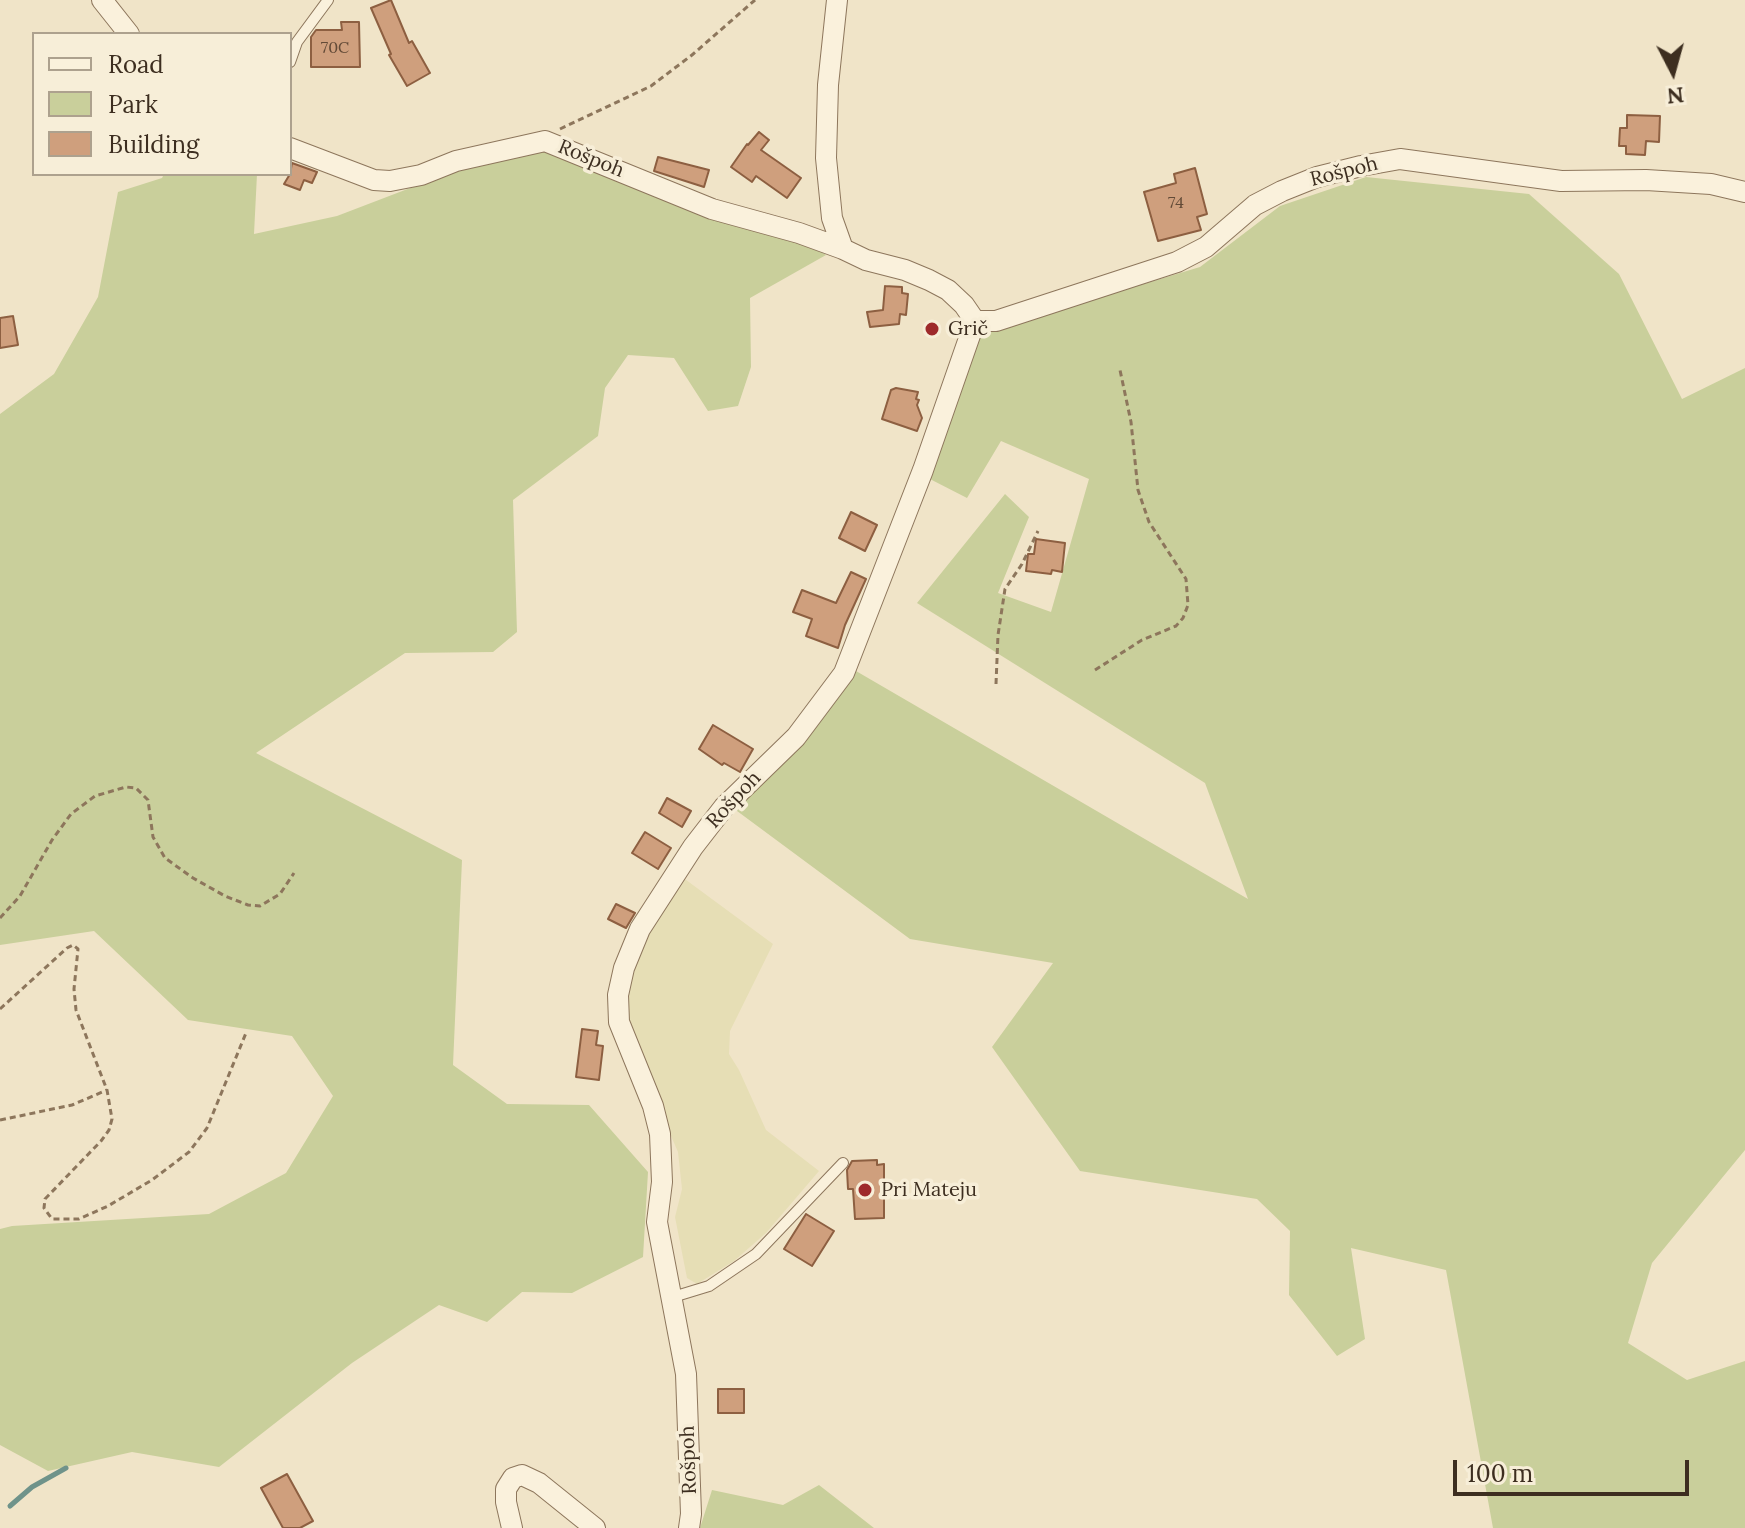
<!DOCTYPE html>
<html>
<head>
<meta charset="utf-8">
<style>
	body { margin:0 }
	#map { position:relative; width:1745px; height:1528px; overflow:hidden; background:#f0e4c8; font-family:Lora,serif }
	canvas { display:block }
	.legend { position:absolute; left:32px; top:32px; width:260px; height:144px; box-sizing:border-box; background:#f7eed8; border:2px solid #ada18e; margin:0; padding:10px 14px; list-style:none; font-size:24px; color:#3d2e20 }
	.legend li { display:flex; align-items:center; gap:16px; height:40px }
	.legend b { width:40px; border:2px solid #ada18e }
	.north { position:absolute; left:1633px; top:32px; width:80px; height:80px; -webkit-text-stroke:6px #f7eed8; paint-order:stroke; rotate:174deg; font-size:22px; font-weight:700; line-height:32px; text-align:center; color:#3d2e20 }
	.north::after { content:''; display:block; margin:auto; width:28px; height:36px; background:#3d2e20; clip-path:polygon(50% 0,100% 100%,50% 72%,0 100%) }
	.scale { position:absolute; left:1453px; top:1460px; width:236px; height:36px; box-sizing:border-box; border:4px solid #3d2e20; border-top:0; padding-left:10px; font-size:24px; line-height:28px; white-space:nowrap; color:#3d2e20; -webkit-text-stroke:6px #f7eed8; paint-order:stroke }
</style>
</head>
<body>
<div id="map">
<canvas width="1745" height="1528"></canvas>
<ul class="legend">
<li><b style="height:10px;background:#faf1dc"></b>Road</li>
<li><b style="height:22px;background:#c9cf9b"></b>Park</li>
<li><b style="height:22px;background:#cf9f7d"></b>Building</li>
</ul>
<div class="north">N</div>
<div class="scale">100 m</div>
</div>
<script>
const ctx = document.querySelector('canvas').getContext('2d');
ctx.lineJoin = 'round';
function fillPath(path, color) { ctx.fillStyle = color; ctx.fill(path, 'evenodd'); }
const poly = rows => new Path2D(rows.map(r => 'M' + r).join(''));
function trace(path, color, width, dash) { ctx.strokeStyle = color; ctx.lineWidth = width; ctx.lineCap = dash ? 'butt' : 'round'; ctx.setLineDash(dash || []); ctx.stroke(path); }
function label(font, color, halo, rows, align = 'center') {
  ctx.font = font + ' Lora,serif'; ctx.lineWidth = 7; ctx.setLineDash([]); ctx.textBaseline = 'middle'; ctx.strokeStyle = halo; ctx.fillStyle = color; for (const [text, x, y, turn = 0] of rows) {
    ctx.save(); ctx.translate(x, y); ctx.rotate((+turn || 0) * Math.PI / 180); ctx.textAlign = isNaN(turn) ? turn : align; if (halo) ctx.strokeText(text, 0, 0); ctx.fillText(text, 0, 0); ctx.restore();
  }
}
const farmland = poly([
	[678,874,773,944,730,1031,729,1054,739,1070,766,1130,819,1171,766,1233,734,1261,697,1284,687,1278,675,1217,682,1189,678,1152,622,1023,626,976]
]);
const green = poly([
	[521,151,567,153,802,239,826,255,750,298,751,367,738,406,708,411,674,358,628,355,605,388,598,436,513,500,517,632,493,652,405,653,256,753,462,860,453,1065,507,1104,589,1105,648,1172,643,1257,572,1293,522,1292,487,1322,439,1305,352,1363,219,1467,132,1452,48,1471,0,1445,0,1229,12,1226,209,1214,286,1173,333,1096,292,1036,188,1020,94,931,0,945,0,414,54,374,98,297,118,192,162,178,164,174,257,174,254,234,337,216,418,185,458,165],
	[1366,177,1529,194,1619,274,1682,399,1745,368,1745,1150,1652,1263,1628,1343,1687,1380,1745,1361,1745,1528,1493,1528,1446,1270,1351,1248,1365,1339,1337,1356,1289,1295,1290,1231,1257,1199,1080,1171,992,1047,1053,963,910,939,733,808,799,742,856,671,1248,899,1205,783,917,603,1005,494,1029,517,998,593,1051,612,1089,479,1001,441,967,498,926,477,981,333,1200,267,1280,206],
	[819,1485,874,1528,700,1528,712,1490,783,1505]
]);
const stream = poly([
	[10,1506,32,1487,66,1468]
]);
const building = poly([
	[391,0,409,43,412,41,430,73,407,86,389,55,391,54,371,8,391,0],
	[341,22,359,22,360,67,311,67,311,37,316,30,342,30,341,22],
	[1627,115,1660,116,1659,142,1646,141,1645,155,1626,154,1626,146,1619,146,1620,128,1627,128,1627,115],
	[759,132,769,140,761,150,801,178,787,198,756,176,752,182,731,167,747,144,748,145,759,132],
	[658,157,709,170,704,187,654,171,658,157],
	[292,163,317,172,312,183,304,180,300,190,284,184,290,174,292,163],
	[1195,168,1207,214,1197,217,1201,230,1158,241,1144,192,1176,183,1174,174,1195,168],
	[885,286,902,287,902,293,908,294,906,315,900,314,899,324,870,327,867,312,883,310,885,286],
	[13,316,18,345,0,348,0,318,13,316],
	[896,388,918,392,916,399,919,400,917,405,922,418,917,431,882,419,891,390,896,388],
	[851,512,877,525,865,551,839,538,851,512],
	[1036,539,1065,543,1062,572,1052,570,1051,574,1026,571,1028,554,1034,554,1036,539],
	[851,572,866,579,845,625,838,648,806,636,812,619,793,612,802,590,836,603,851,572],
	[713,725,753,749,740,772,724,763,722,765,699,749,713,725],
	[667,798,691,811,682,827,659,813,667,798],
	[645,832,671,848,658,869,632,853,645,832],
	[616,904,635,913,626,928,608,919,616,904],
	[582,1029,598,1031,596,1045,603,1046,599,1080,576,1077,582,1029],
	[877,1160,877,1165,884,1164,884,1218,855,1219,853,1189,848,1189,847,1170,852,1161,877,1160],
	[806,1214,834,1231,812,1266,784,1249,806,1214],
	[718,1389,744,1389,744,1413,718,1413,718,1389],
	[287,1474,313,1521,300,1528,283,1528,261,1488,287,1474]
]);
const path = poly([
	[560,129,651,86,692,55,755,0],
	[1095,670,1142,640,1176,626,1183,618,1188,605,1186,579,1149,522,1138,490,1131,422,1120,370],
	[996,684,998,635,1005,589,1022,564,1038,531],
	[0,918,20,896,52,840,71,814,95,796,126,787,136,788,148,800,153,837,165,858,193,878,225,896,248,905,260,906,280,894,294,873],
	[0,1009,67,948,73,945,78,949,74,989,76,1010,107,1090,112,1119,109,1130,101,1141,45,1199,44,1208,52,1219,79,1219,108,1206,152,1180,189,1152,207,1128,246,1033],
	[0,1120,72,1105,107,1090]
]);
const lane = poly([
	[290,62,297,42,328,0],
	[673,1297,709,1286,756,1254,843,1163]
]);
const street = poly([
	[102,0,129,34],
	[837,0,828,85,826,158,832,218,843,249],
	[290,148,374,180,390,181,421,175,456,161,545,141,712,209,799,233,843,249,866,260,905,270,929,280,948,290,964,305,975,321],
	[975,321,996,321,1177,262,1206,247,1255,205,1282,191,1317,177,1361,166,1400,159,1561,181,1646,180,1711,184,1745,192],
	[512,1528,506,1502,506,1489,513,1478,522,1475,539,1483,595,1528],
	[689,1528,691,1514,686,1374,657,1222,662,1182,660,1134,653,1106,619,1022,618,995,624,968,640,929,693,847,724,807,796,737,844,673,923,470,975,321]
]);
const markers = [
	[932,329,8,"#9e2a2b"],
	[865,1190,8,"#9e2a2b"]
];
const numberNames = [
	["70C",335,48],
	["74",1176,203]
];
const streetNames = [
	["Rošpoh",591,159,22],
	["Rošpoh",1344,172,-14],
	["Rošpoh",734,800,-47],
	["Rošpoh",689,1460,-92]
];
const poiNames = [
	["Grič",948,329],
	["Pri Mateju",881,1190]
];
fillPath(farmland, '#e6deb5');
fillPath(green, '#c9cf9b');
trace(stream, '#6f938a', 5);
fillPath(building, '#cf9f7d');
trace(building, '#8d5f41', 2);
trace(lane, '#8d765c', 12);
trace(street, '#8d765c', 22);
trace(path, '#8d765c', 3, [6, 4]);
trace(lane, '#faf1dc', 10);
trace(street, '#faf1dc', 20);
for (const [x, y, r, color] of markers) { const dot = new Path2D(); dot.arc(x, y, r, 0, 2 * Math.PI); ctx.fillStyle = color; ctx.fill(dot); trace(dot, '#f7eed8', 3); }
label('16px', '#624a37', null, numberNames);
label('20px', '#3d2e20', '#f7eed8', streetNames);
label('20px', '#3d2e20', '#f7eed8', poiNames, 'left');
</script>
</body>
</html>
